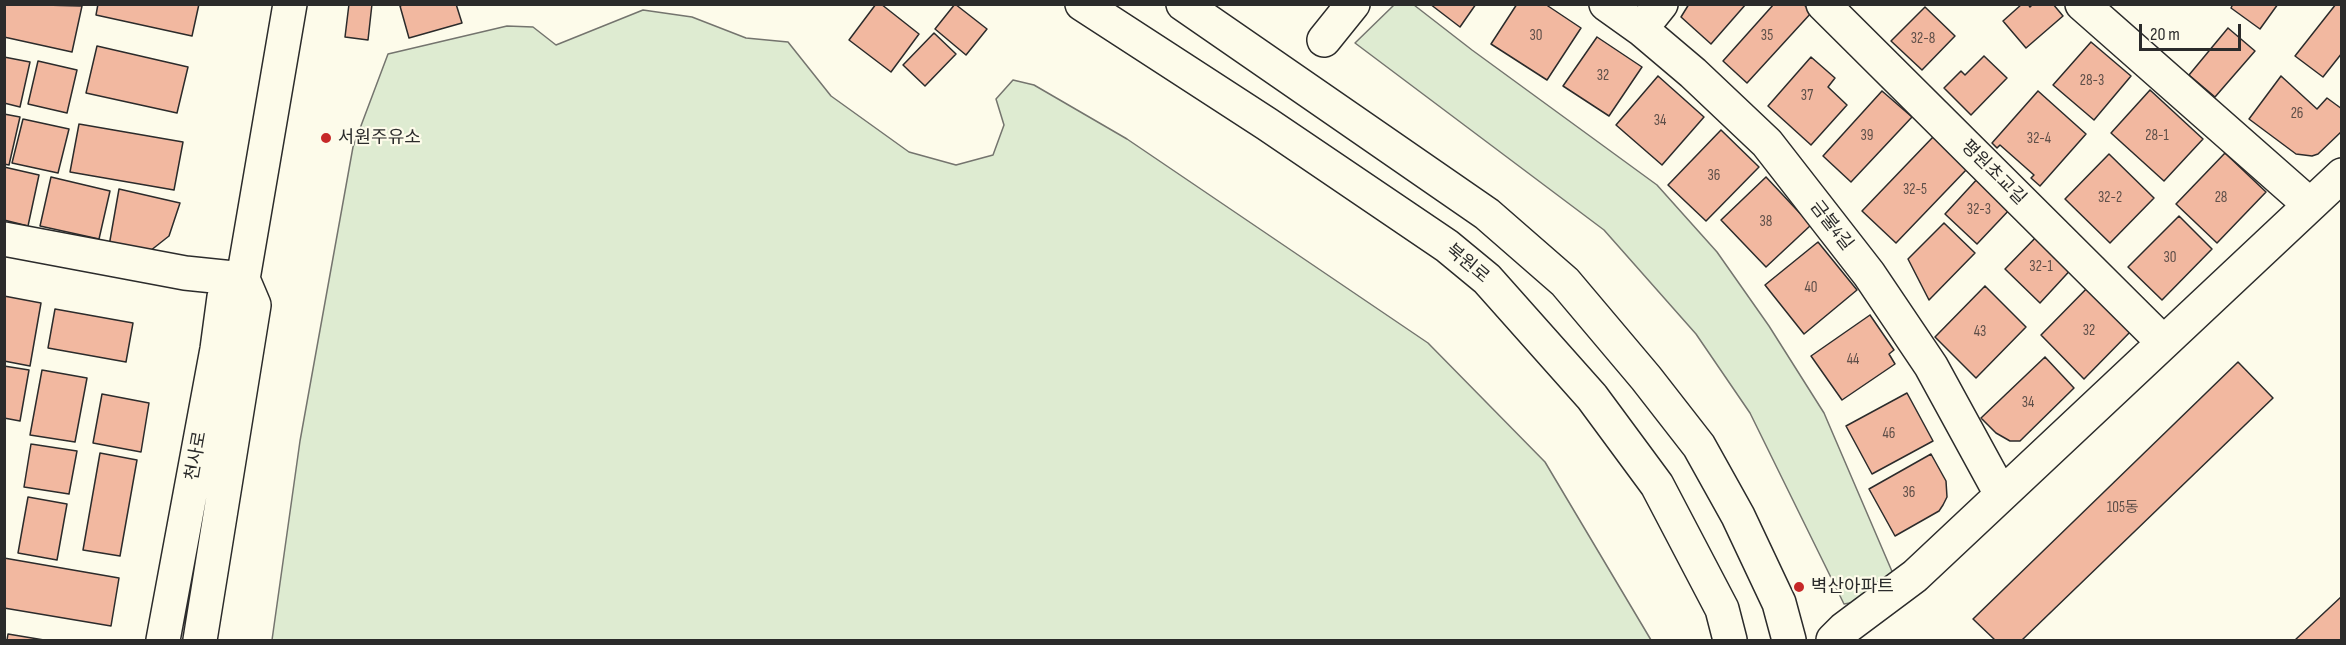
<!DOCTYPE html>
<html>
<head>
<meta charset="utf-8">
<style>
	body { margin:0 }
	#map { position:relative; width:2346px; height:645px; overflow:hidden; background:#fdfbea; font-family:"Sofia Sans Condensed",sans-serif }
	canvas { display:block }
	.frame { position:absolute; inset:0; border:6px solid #2b2b2b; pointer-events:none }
	.scale { position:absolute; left:2139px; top:24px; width:102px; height:27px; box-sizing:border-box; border:3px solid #2b2b2b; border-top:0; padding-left:8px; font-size:18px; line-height:21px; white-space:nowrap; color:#2b2b2b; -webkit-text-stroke:4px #fdfbea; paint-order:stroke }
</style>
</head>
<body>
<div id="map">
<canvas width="2346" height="645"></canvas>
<div class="frame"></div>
<div class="scale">20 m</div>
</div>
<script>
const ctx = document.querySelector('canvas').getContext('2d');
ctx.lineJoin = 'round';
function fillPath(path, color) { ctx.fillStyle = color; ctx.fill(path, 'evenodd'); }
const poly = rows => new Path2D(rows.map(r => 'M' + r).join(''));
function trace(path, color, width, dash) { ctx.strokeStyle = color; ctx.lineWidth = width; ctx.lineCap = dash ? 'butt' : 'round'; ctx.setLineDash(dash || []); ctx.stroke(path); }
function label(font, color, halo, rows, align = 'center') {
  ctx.font = font + ' "Sofia Sans Condensed","Noto Sans KR",sans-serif'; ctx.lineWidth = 4.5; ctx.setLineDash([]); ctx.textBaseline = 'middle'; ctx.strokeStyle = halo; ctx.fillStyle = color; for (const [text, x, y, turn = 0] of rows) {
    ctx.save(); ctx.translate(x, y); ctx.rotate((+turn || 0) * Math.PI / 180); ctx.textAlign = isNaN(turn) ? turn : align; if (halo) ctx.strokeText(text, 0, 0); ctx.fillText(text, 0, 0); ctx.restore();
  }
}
const green = poly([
	[1394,5,1414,5,1472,50,1657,185,1717,252,1769,326,1824,413,1897,583,1868,600,1844,604,1750,413,1696,334,1604,230,1355,43,1394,5],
	[643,10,692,17,746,38,788,42,831,96,909,152,956,165,993,155,1004,125,996,99,1013,80,1034,85,1127,139,1428,343,1545,462,1651,640,272,640,300,441,353,147,388,54,507,26,533,27,556,45,643,10]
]);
const building = poly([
	[4,4,82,6,72,52,4,37,4,4],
	[98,4,199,4,192,36,96,15,98,4],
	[349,4,372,4,368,40,345,37,349,4],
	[405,4,456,4,462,23,409,38,400,6,405,4],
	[876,4,881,4,919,34,891,72,849,40,876,4],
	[955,4,987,29,966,55,935,29,955,4],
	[1430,4,1476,4,1460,27,1430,4],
	[1517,4,1545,4,1581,28,1547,80,1491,44,1517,4],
	[1689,4,1746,4,1711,44,1681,17,1689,4],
	[1774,4,1803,4,1812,12,1747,83,1723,61,1774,4],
	[2022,4,2028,4,2030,7,2033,4,2053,4,2063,16,2026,48,2003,21,2022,4],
	[2233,4,2278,4,2260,29,2231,8,2233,4],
	[2336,4,2342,4,2342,53,2323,77,2295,56,2336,4],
	[1925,7,1955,36,1922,70,1891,41,1925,7],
	[2228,28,2255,51,2215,97,2189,75,2228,28],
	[934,33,956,54,925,86,903,65,934,33],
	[1597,37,1642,67,1609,116,1563,86,1597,37],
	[2091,42,2131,76,2094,120,2053,85,2091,42],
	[97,46,188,67,177,113,86,93,97,46],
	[1984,56,2007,78,1971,115,1944,88,1961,71,1965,75,1984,56],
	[4,57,30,62,20,107,4,103,4,57],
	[1811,57,1835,78,1828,87,1847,105,1811,145,1768,106,1811,57],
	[38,61,77,70,67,113,28,104,38,61],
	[1658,76,1704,117,1662,165,1616,125,1658,76],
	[2281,76,2317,109,2327,98,2342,109,2342,131,2318,154,2312,156,2296,154,2249,119,2281,76],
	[2150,90,2203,139,2164,181,2111,133,2150,90],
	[1882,91,1912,117,1851,182,1823,156,1882,91],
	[2038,91,2086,134,2040,186,2031,178,2034,175,2000,145,1997,148,1992,143,2038,91],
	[4,114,20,117,9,165,4,164,4,114],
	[23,119,69,129,58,173,12,163,23,119],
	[79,124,183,142,174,190,70,172,79,124],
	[1721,130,1759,167,1706,221,1668,185,1721,130],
	[1933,137,1967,169,1896,243,1862,211,1933,137],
	[2225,153,2266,192,2217,243,2176,204,2225,153],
	[2109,154,2154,198,2110,243,2065,199,2109,154],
	[4,167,39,175,28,226,4,220,4,167],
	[1980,176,2012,207,1977,244,1945,214,1980,176],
	[51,177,110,191,99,239,40,226,51,177],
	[1766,177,1811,225,1766,267,1721,220,1766,177],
	[119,189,180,203,169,236,150,251,109,246,119,189],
	[2179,216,2212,249,2162,300,2128,267,2179,216],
	[1944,223,1975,253,1929,300,1908,259,1944,223],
	[2042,231,2076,264,2040,303,2005,269,2042,231],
	[1818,242,1857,290,1804,334,1765,285,1818,242],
	[2095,280,2134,328,2084,379,2041,335,2095,280],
	[1985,286,2026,327,1976,378,1935,337,1985,286],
	[4,296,41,303,30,366,4,361,4,296],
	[55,309,133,323,126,362,48,348,55,309],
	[1870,315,1894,350,1889,354,1895,364,1842,400,1811,356,1870,315],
	[2045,357,2074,388,2020,441,2010,441,1996,433,1981,418,2045,357],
	[2238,362,2273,398,2022,640,1995,640,1973,619,2238,362],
	[4,366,29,370,20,421,4,418,4,366],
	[42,370,87,378,75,442,30,435,42,370],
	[1907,393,1933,441,1872,474,1846,426,1907,393],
	[102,394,149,403,141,452,93,443,102,394],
	[31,444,77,451,69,494,24,487,31,444],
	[100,453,137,460,120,556,83,550,100,453],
	[1931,454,1946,481,1947,497,1943,505,1939,511,1895,536,1869,489,1931,454],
	[28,497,67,504,57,560,18,553,28,497],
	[4,558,119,578,111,626,4,608,4,558],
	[2342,596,2342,640,2295,640,2342,596],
	[8,634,44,640,7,640,8,634]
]);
const minor = poly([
	[1082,4,1267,124,1447,246,1487,279,1592,397,1657,485,1722,609,1730,640],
	[1183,4,1487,214,1565,282,1646,378,1699,446,1738,516,1779,603,1789,640],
	[1606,4,1641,29,1693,73,1767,143,1869,274,1931,366,2001,494],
	[1823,4,2163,342],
	[2082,4,2309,204],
	[1641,29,1661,4],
	[1324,40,1353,4],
	[4,239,185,273,243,279],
	[163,640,217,349,224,297,243,279],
	[200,640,254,305,243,279,290,4],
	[1833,640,1844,629,1915,576,2342,175]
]);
const markers = [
	[326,138,6,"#c62828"],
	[1799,587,6,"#c62828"]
];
const numberNames = [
	["30",1536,36],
	["35",1767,36],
	["32-8",1923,39],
	["32",1603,76],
	["28-3",2092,81],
	["37",1807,96],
	["26",2297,114],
	["34",1660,121],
	["39",1867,136],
	["28-1",2157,136],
	["32-4",2039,139],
	["36",1714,176],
	["32-5",1915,190],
	["32-2",2110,198],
	["28",2221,198],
	["32-3",1979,210],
	["38",1766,222],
	["30",2170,258],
	["32-1",2041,267],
	["40",1811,288],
	["32",2089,331],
	["43",1980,332],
	["44",1853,360],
	["34",2028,403],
	["46",1889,434],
	["36",1909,493],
	["105동",2123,508]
];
const poiNames = [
	["서원주유소",338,138],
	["벽산아파트",1811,587]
];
const streetNames = [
	["평원초교길",1993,173,45],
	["금불4길",1831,226,52],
	["북원로",1467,264,40],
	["천사로",197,456,-80]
];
fillPath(green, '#deebd1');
trace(green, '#74746e', 1.5);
fillPath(building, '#f2b8a0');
trace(building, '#2b2b2b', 1.5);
trace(minor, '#2b2b2b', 36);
trace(minor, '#fdfbea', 33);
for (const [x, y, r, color] of markers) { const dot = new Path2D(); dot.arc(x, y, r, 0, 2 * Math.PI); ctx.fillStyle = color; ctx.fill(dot); trace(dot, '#fdfbea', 2); }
label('15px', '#5d4e48', null, numberNames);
label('18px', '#2b2b2b', '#fdfbea', poiNames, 'left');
label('18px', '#2b2b2b', '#fdfbea', streetNames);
</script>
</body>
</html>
